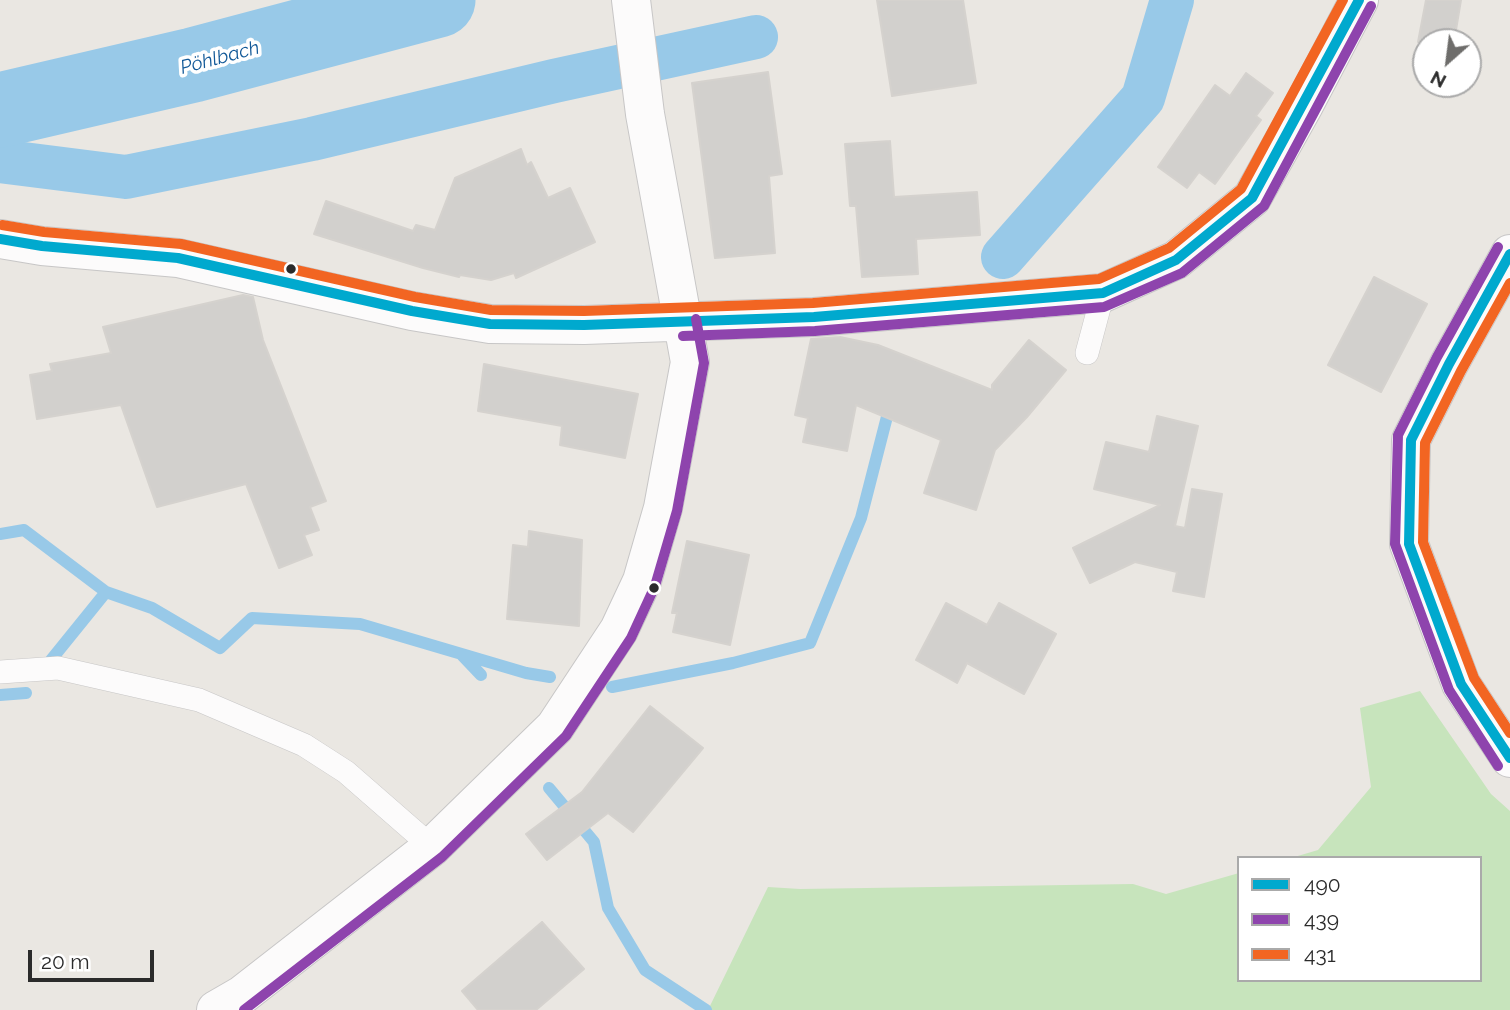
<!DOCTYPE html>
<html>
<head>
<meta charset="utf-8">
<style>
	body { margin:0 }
	#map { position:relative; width:1510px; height:1010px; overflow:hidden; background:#eae7e2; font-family:Raleway,sans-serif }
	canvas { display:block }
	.legend { position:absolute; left:1237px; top:856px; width:245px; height:126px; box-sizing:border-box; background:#fff; border:2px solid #aaa; margin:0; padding:9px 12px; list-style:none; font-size:21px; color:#2b2b2b }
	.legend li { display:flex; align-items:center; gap:14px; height:35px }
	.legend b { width:35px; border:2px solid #aaa }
	.north { position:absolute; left:1412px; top:28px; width:70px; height:70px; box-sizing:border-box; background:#fff; border:2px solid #aaa; border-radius:50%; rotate:208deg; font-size:19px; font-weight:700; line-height:28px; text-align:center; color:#2b2b2b }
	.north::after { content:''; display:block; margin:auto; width:24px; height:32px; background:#6e6d6b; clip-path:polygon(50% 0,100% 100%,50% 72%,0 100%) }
	.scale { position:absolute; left:28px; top:950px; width:126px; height:32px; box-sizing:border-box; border:4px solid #2b2b2b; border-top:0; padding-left:9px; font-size:21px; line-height:24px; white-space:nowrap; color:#2b2b2b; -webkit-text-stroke:5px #fff; paint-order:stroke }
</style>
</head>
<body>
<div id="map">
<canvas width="1510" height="1010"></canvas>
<ul class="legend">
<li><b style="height:9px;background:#00a9ce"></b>490</li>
<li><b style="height:9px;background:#8e44ad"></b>439</li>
<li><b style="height:9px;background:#f26522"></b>431</li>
</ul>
<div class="north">N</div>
<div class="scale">20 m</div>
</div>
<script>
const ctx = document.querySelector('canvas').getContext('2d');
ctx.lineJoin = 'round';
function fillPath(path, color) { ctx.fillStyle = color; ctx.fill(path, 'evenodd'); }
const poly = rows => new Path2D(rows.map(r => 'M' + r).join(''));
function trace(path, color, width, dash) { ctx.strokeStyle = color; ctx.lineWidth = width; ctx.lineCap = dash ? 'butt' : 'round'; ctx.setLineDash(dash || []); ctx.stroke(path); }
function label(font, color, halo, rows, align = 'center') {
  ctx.font = font + ' Raleway,sans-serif'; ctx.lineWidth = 7; ctx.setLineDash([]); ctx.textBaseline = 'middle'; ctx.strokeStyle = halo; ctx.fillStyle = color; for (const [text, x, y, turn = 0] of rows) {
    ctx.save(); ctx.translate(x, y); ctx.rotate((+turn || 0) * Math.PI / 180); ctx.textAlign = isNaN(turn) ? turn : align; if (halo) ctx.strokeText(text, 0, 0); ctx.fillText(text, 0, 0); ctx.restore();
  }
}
const green = poly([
	[1420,691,1491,794,1510,811,1510,1010,708,1010,768,887,800,889,1133,884,1166,894,1239,873,1239,980,1480,980,1480,858,1291,858,1318,850,1371,787,1360,708]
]);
const stream = poly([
	[0,534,24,530,106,592,152,608,220,648,252,618,360,624,526,673,550,677],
	[462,655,481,675],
	[51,660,106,592],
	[612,687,733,663,810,643,861,518,891,401],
	[0,695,26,693],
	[549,788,594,842,608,908,645,970,706,1010]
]);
const canal = poly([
	[0,161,126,177,312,139,554,81,756,37],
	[1003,257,1143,98,1172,0]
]);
const river = poly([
	[0,110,193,65,438,0]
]);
const building = poly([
	[877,0,963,0,976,83,892,96,877,0],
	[1426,0,1461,0,1454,42,1418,42,1426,0],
	[768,72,782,174,769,176,775,253,715,258,692,83,768,72],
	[1246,73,1273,93,1256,116,1261,120,1215,184,1199,172,1187,188,1158,167,1215,85,1230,96,1246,73],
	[890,141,894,197,977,192,980,235,916,239,918,274,862,277,856,206,850,206,845,144,890,141],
	[521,149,527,165,531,162,548,198,570,188,595,242,516,278,514,273,491,280,460,275,459,277,423,268,314,234,326,201,413,231,416,225,435,230,455,178,521,149],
	[1374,277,1427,304,1381,392,1328,365,1374,277],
	[243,295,253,297,263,340,326,501,310,507,319,530,304,535,312,555,279,568,246,484,157,507,121,405,37,419,30,375,52,371,50,364,111,353,103,327,243,295],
	[840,337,878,345,992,390,992,385,1029,340,1066,370,1027,417,995,450,976,510,924,493,941,440,856,405,847,451,803,442,808,418,795,415,811,339,840,337],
	[484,364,638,394,625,458,560,445,562,426,478,411,484,364],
	[1157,416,1198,426,1175,526,1185,528,1192,489,1222,494,1204,597,1173,591,1177,572,1135,562,1090,583,1073,548,1160,505,1094,489,1106,442,1149,452,1157,416],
	[529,531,582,540,579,626,507,619,513,545,528,547,529,531],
	[687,541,749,555,730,645,673,632,677,613,672,613,687,541],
	[946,603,987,625,999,603,1056,634,1024,694,967,663,957,683,916,660,946,603],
	[650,706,703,748,633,832,608,813,547,860,526,834,582,792,650,706],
	[542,922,584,969,536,1010,478,1010,462,991,542,922]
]);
const service = poly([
	[1087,353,1103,293],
	[0,672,58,668,199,700,304,745,346,772,432,847]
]);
const secondary = poly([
	[0,239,42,246,178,258,412,311,490,324,584,325,814,317,1103,293,1176,260,1252,198,1304,105,1359,0],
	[1510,254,1449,364,1411,440,1409,544,1461,684,1510,758],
	[216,1010,242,995,432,847,555,727,619,630,642,581,663,508,690,362,645,114,631,0]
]);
const bus1 = poly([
	[0,239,42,246,178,258,412,311,490,324,584,325,814,317,1103,293,1176,260,1252,198,1359,0],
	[1510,254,1449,364,1411,440,1409,544,1461,684,1510,758]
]);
const bus2 = poly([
	[1498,247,1437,357,1398,435,1395,544,1449,690,1498,766],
	[683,336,815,331,1104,307,1182,273,1264,206,1371,6],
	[244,1010,442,857,566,736,631,638,655,586,677,511,704,363,696,319]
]);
const bus3 = poly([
	[2,225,44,232,181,244,415,297,491,310,584,311,813,303,1099,279,1169,248,1241,189,1343,0],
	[1510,283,1461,371,1425,443,1423,542,1474,678,1510,733]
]);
const markers = [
	[291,269,6,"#2b2b2b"],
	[654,588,6,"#2b2b2b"]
];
const waterNames = [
	["Pöhlbach",220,58,-15]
];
fillPath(green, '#c7e4bc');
trace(stream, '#98c9e8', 12);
trace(canal, '#98c9e8', 44);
trace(river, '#98c9e8', 75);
fillPath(building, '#d2d0cd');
trace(building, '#d5d2ce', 2);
trace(service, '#c7c6c6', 24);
trace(secondary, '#c7c6c6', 40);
trace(service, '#fcfbfb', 23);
trace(secondary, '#fcfbfb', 38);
trace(bus1, '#00a9ce', 10);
trace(bus2, '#8e44ad', 10);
trace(bus3, '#f26522', 10);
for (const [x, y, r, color] of markers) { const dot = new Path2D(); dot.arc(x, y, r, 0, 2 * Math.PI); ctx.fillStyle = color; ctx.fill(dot); trace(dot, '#fff', 2.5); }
label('italic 19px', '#125998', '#fff', waterNames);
</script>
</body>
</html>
